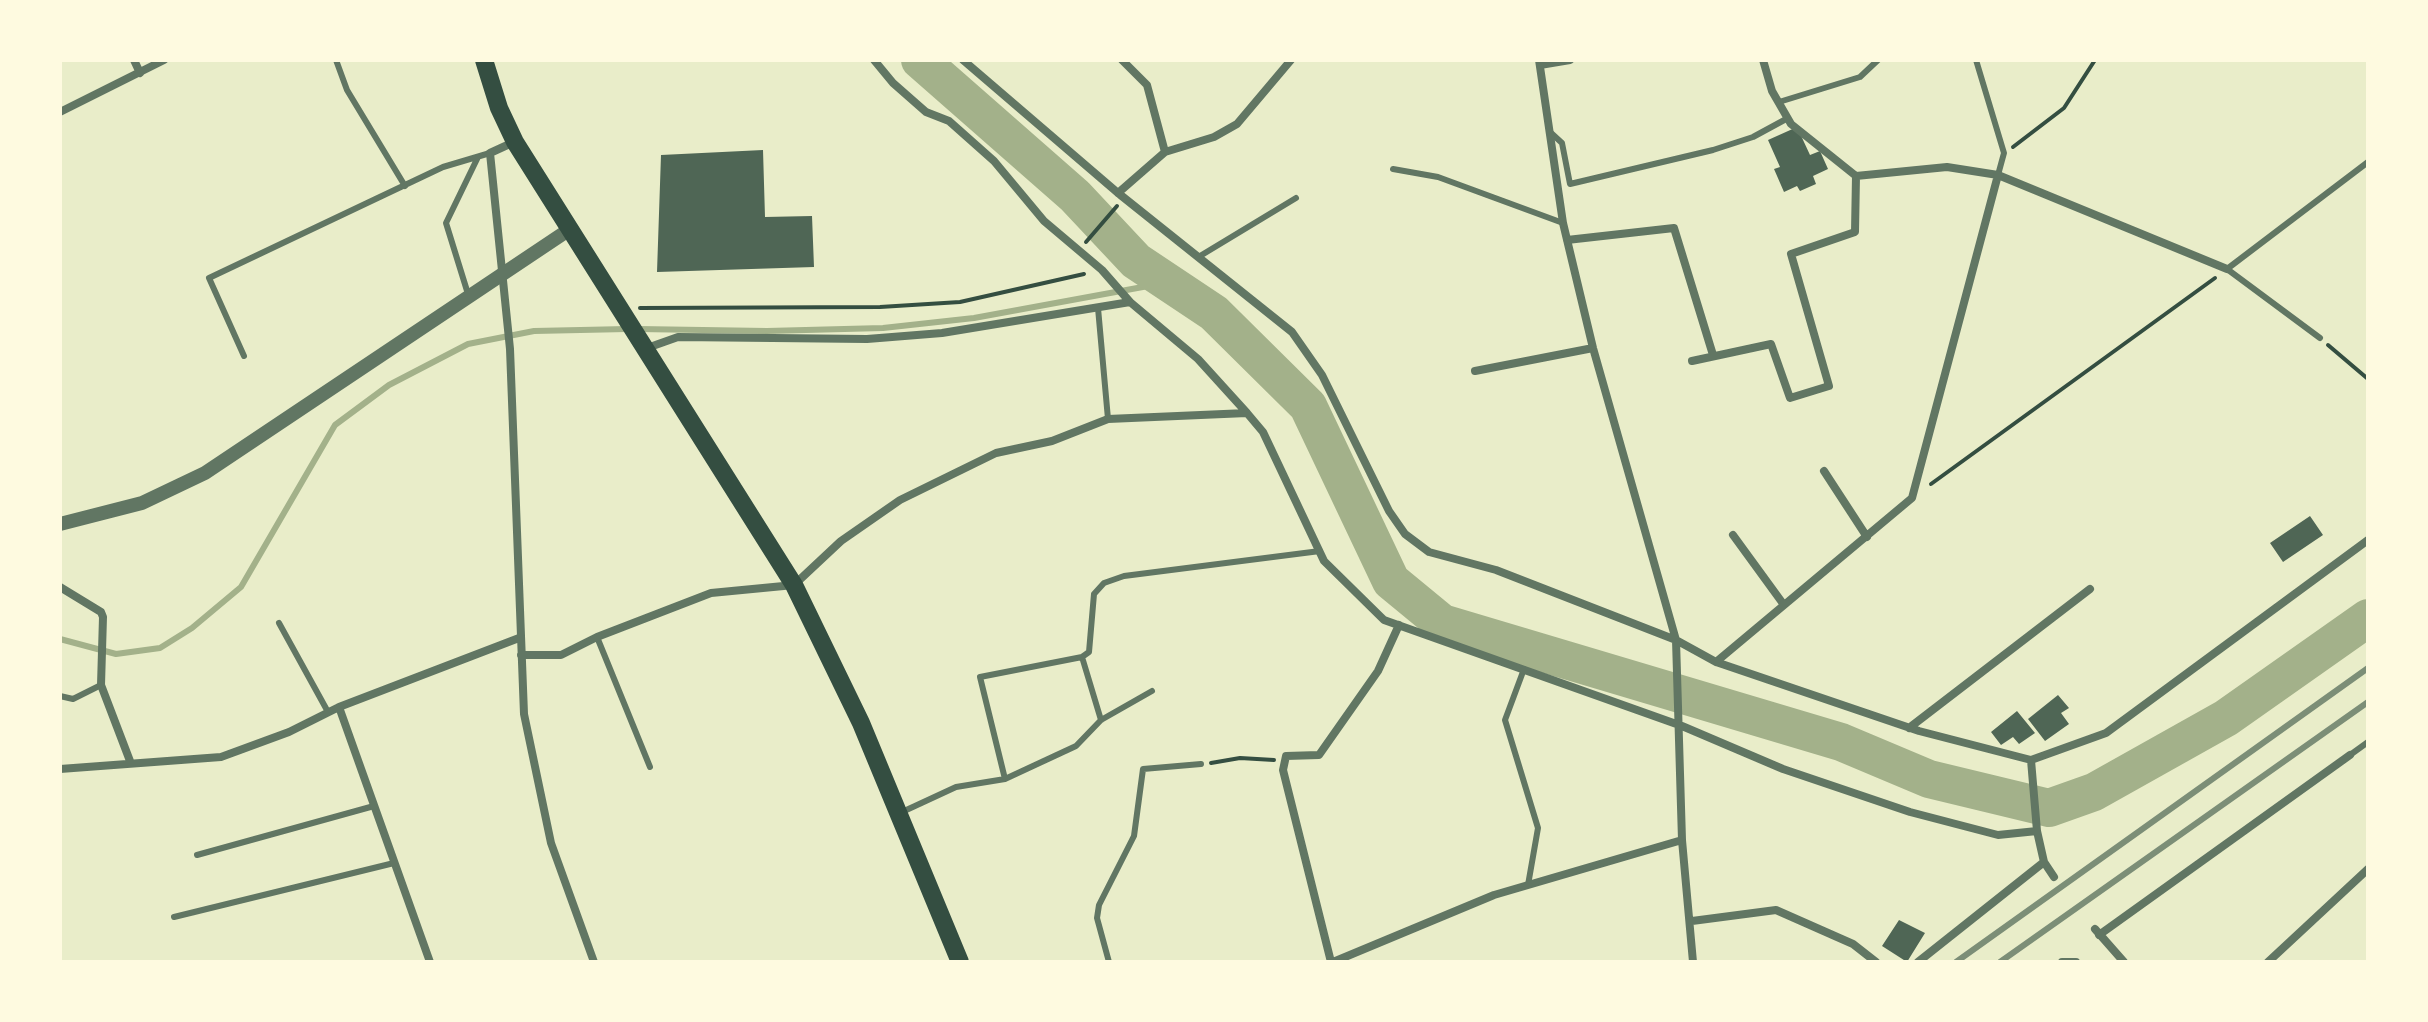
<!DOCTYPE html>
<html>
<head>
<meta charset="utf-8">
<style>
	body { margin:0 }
	#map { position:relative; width:2428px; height:1022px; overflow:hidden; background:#e9edc9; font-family:"Fira Sans",sans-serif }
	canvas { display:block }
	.frame { position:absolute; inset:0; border:62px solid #fefae0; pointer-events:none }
</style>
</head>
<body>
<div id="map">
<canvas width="2428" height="1022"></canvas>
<div class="frame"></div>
</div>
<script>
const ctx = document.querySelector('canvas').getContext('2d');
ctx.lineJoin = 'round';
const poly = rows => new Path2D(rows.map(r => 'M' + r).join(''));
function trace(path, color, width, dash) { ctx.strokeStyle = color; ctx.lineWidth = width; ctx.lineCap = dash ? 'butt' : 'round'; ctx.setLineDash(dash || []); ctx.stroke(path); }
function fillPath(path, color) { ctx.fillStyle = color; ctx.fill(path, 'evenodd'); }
const stream = poly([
	[638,329,767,331,883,328,974,318,1170,282],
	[60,639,116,654,160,648,192,628,241,587,335,425,389,385,468,344,534,331,627,329]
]);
const river = poly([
	[920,60,1075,196,1136,261,1214,313,1308,406,1391,581,1442,623,1841,742,1929,779,2049,808,2094,792,2226,718,2368,618]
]);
const building = poly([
	[1797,127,1810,155,1820,151,1828,169,1813,176,1816,184,1800,191,1797,186,1784,192,1774,169,1780,167,1768,140],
	[763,150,765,217,812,216,814,267,657,272,661,155],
	[2310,516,2323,535,2283,562,2270,543],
	[2058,695,2069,708,2061,713,2069,724,2045,741,2028,719],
	[2017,711,2035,733,2019,744,2013,737,2001,745,1991,732],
	[1899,920,1925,933,1907,962,1882,946]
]);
const path = poly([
	[2013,147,2064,108,2095,60],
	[1086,242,1117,206],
	[640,308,880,307,960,302,1084,274],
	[2328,345,2368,379],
	[1931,484,2215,278],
	[1211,763,1240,758,1274,760]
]);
const service = poly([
	[336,60,347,90,405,186],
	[1976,60,2004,153,1998,175],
	[1779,102,1860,77,1878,60],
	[1550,132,1562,143,1570,184,1713,150,1753,137,1788,118],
	[1393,169,1438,177,1563,223],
	[1200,256,1296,198],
	[468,294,446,223,478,157],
	[1098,308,1108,419],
	[2320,338,2227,269,2368,162],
	[244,356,209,278,443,167,490,153],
	[279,623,328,712,332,710],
	[597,637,650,767],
	[1082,657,1089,652,1094,594,1104,583,1124,576,1320,551],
	[1524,669,1505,720,1538,828,1528,885],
	[60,696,73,699,101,685],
	[2350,755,2368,742],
	[1005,779,980,677,1082,657,1101,720],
	[902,812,956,787,1005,779,1076,746,1101,720,1152,691],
	[197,855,374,806],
	[174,917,394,863],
	[1109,962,1097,918,1099,905,1134,836,1143,769,1201,764]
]);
const minor = poly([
	[134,60,140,73],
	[963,60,1118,193,1292,332,1322,375,1389,511,1405,534,1429,552,1496,570,1676,640,1716,662,1919,731,2031,760,2106,733,2368,540],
	[1122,60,1147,85,1165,152],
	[1539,60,1563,223,1593,348,1676,640,1682,840,1693,962],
	[1763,60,1772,91,1791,124,1856,176,1947,167,1998,175],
	[1540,65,1570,60],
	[60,112,164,60],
	[514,142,490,153,510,349,524,714,551,843,594,962],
	[1118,193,1165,152,1214,137,1237,124,1291,60],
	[1567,240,1674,228,1713,355],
	[1130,302,1198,359,1247,413],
	[647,348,678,337,867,339,942,333,1130,302,1102,270,1044,221,994,161,949,121,926,112,893,83,874,60],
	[1692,361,1771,344,1790,398,1829,386,1791,254,1855,232,1856,176],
	[1475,371,1593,348],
	[1824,471,1867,537],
	[1733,535,1784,605],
	[60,587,101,612,103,617,101,685,130,761],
	[521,655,561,655,597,637,711,593,794,585,841,541,900,500,996,453,1052,441,1108,419,1247,413,1263,432,1324,561,1384,620,1682,726,1783,769,1910,812,1998,835,2037,831],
	[1716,662,1912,498,1998,175,2227,269],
	[339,707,430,962],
	[1909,728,2090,589],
	[60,769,221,757,289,732,339,707,519,638],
	[2044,862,2054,877],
	[1692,921,1776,910,1853,944,1876,962],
	[2095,929,2124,962],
	[2099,935,2350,755],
	[1331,962,1283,770,1286,756,1319,755,1378,671,1399,625],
	[1333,962,1494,895,1682,840],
	[1918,962,2044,862,2037,831,2031,760],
	[2062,962,2076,962],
	[2268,962,2368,869]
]);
const tertiary = poly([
	[60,524,142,503,205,473,570,229]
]);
const primary = poly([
	[484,60,499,108,515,142,794,585,861,723,960,962]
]);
const rail = poly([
	[1956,962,2368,668],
	[2000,962,2368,702]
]);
trace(stream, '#a3b18a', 6);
trace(river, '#a3b18a', 38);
fillPath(building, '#4f6655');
trace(path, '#344e41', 4);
trace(service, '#617663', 6);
trace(minor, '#617663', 8);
trace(tertiary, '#617663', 14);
trace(primary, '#344e41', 18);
trace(rail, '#7c8e77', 6);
</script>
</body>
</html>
